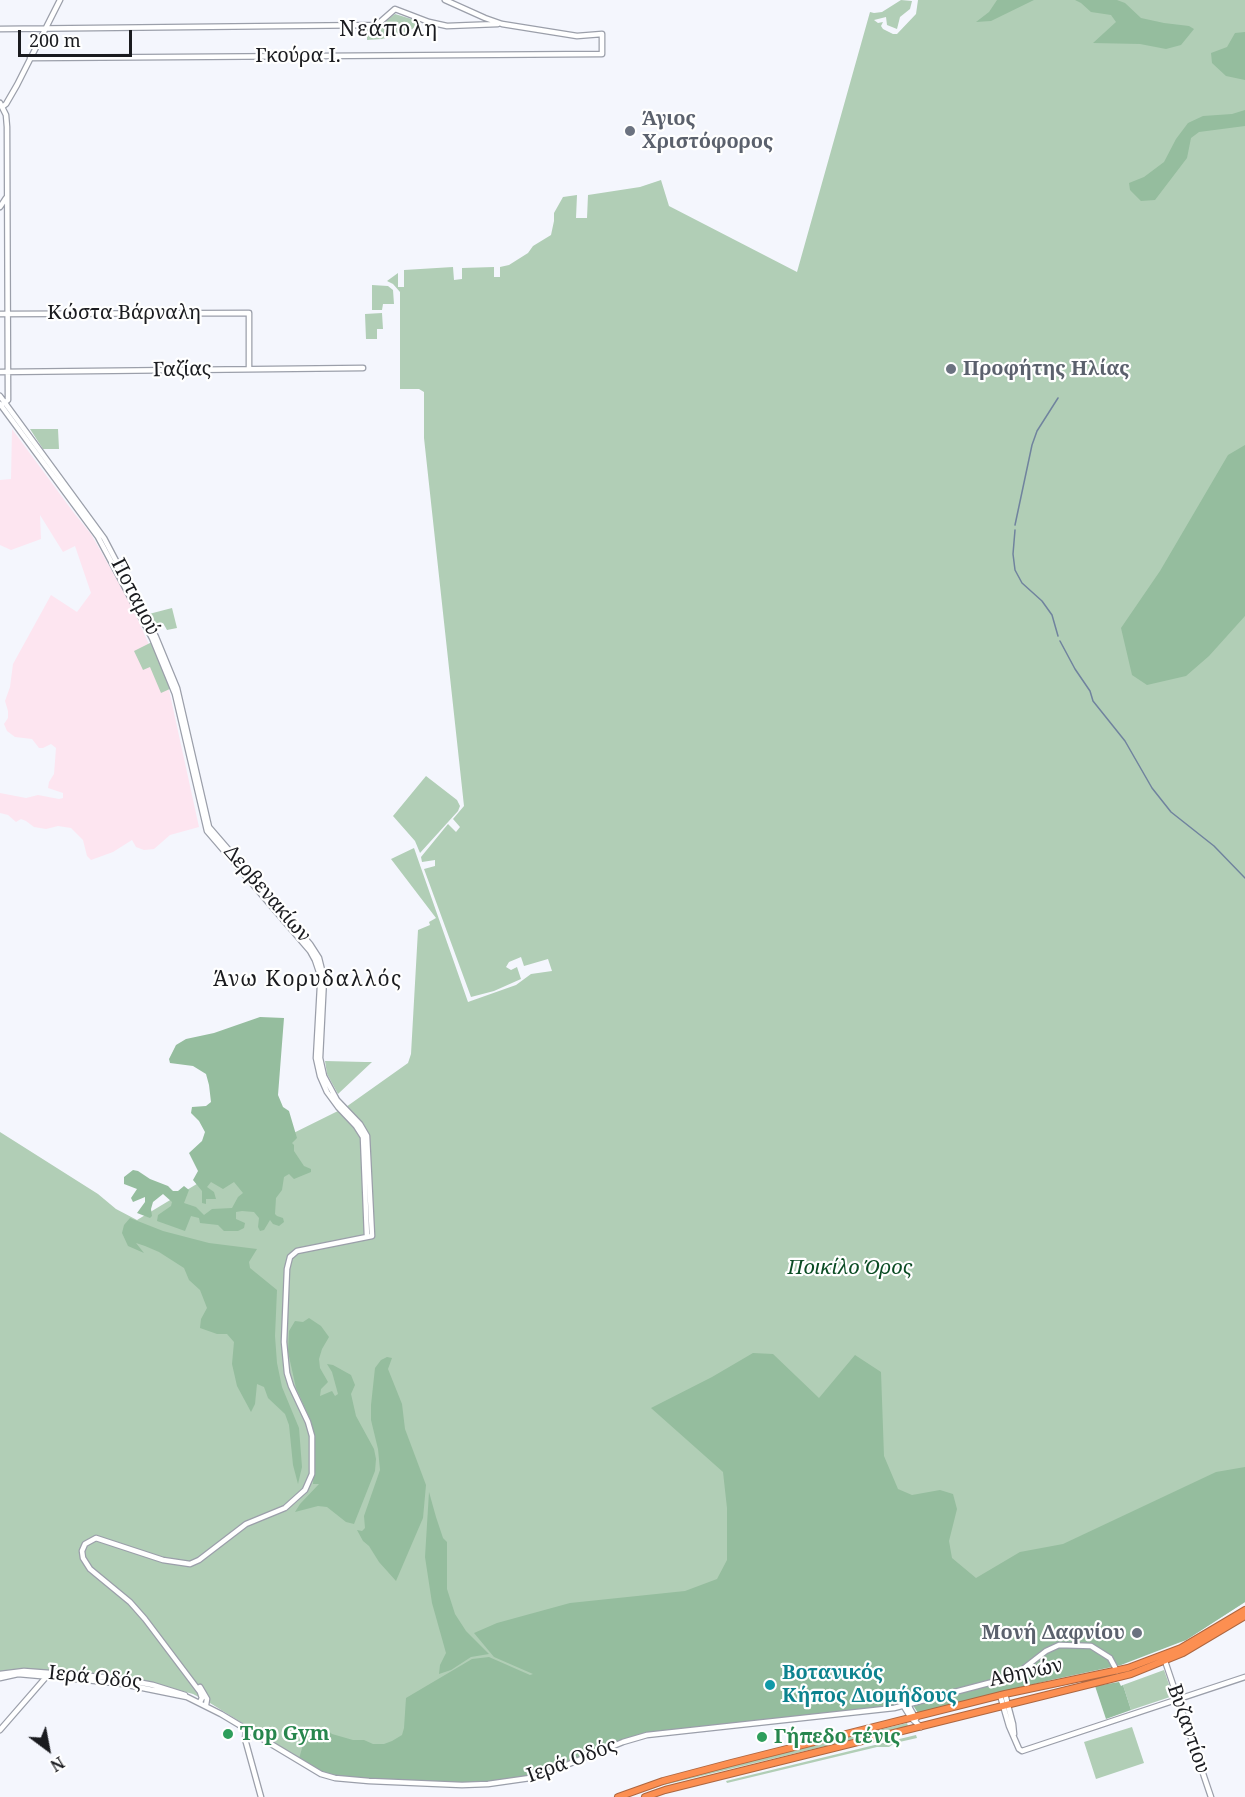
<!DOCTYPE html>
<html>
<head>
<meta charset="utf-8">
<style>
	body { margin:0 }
	#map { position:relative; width:1245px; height:1797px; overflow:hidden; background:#f4f6fd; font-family:"Noto Serif",serif }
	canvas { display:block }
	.north { position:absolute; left:18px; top:1719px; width:60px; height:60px; -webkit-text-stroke:4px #fff; paint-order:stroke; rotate:148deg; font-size:16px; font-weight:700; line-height:24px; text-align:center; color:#1a1b1f }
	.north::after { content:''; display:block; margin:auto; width:21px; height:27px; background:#1a1b1f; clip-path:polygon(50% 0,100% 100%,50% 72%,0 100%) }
	.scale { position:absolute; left:18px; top:30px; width:114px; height:27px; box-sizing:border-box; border:3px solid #1a1b1f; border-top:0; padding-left:8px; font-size:18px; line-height:21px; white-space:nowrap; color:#1a1b1f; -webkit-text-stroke:4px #fff; paint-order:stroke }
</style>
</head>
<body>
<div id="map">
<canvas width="1245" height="1797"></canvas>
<div class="north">N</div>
<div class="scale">200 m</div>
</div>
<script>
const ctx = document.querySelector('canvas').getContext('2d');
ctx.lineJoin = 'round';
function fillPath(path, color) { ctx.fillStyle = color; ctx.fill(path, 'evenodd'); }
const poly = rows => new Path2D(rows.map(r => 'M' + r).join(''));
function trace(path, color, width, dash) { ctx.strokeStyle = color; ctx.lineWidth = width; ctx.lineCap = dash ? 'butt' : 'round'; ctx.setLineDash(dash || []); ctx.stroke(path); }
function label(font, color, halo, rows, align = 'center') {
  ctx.font = font + ' "Noto Serif",serif'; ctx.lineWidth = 4.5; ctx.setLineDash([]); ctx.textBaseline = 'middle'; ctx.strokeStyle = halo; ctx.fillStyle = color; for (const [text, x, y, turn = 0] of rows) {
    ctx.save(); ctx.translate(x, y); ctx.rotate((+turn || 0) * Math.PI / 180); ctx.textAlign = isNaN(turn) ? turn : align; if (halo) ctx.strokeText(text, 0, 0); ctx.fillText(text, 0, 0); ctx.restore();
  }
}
const industrial = poly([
	[12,429,74,513,91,534,132,606,169,690,199,827,170,835,154,849,144,850,136,847,132,840,113,852,91,860,87,856,83,840,71,828,58,826,46,829,34,827,26,821,21,819,16,822,8,815,0,813,0,793,26,798,38,795,59,799,63,798,63,793,48,788,49,782,54,774,56,748,51,744,43,748,39,748,32,739,15,737,7,731,4,724,8,718,8,711,5,701,10,687,13,664,51,595,77,612,91,593,75,546,63,552,40,515,41,539,11,550,0,545,0,480,11,479]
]);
const green = poly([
	[901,0,912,1,910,9,900,17,897,29,887,25,886,17,874,20,878,23,883,22,881,26,883,29,893,34,897,34,916,14,918,0,1245,0,1245,1602,1186,1640,1071,1674,918,1712,909,1700,324,1774,210,1703,193,1694,153,1683,19,1670,0,1673,0,1132,98,1194,116,1209,137,1220,225,1167,346,1107,408,1063,411,1054,418,930,430,925,429,922,436,918,391,859,414,848,468,1002,516,985,531,974,552,971,548,959,524,966,521,957,509,962,506,967,511,970,517,967,521,979,494,991,471,997,424,869,435,866,435,860,422,862,421,857,448,824,456,832,460,827,453,819,464,806,424,438,424,392,419,389,400,389,400,292,393,284,387,281,398,273,398,287,404,287,404,270,453,267,454,280,462,279,462,268,494,267,494,277,500,277,500,267,509,265,528,253,533,246,551,235,554,221,554,213,563,197,577,195,576,218,587,218,588,195,640,187,661,180,669,206,797,272,870,12,874,13,882,12],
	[395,14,418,21,414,28,404,33,382,39,367,40,367,29,377,28],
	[372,285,388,286,393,290,394,304,383,304,382,310,372,310],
	[382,313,383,329,377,329,377,339,366,339,365,314],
	[30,429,58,429,59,449,43,449],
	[172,608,177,628,167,630,163,623,155,627,149,614],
	[152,642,172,688,161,693,150,667,143,670,134,651],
	[426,776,457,800,460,806,458,811,420,853,415,841,393,816],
	[325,1061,365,1062,372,1062,338,1094,327,1074],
	[1164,1670,1173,1696,1131,1710,1123,1685],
	[907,1723,908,1726,664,1785,664,1784,727,1767],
	[1132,1727,1144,1763,1096,1779,1084,1742],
	[916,1735,917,1738,895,1743,889,1747,877,1747,727,1783,726,1781]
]);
const forest = poly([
	[997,0,1034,0,991,21,976,22,989,12],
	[1075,0,1117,0,1125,3,1141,18,1164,23,1189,26,1194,29,1181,45,1166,49,1140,44,1093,43,1116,22,1111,15,1091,12,1081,3],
	[1245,32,1245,80,1226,76,1212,63,1211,53,1227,47,1235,33],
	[1245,110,1245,126,1199,132,1191,138,1187,158,1155,200,1141,201,1130,190,1129,183,1144,177,1164,162,1176,139,1188,123,1203,116,1232,114],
	[1245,445,1245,616,1209,656,1186,676,1147,685,1132,675,1121,628,1160,571,1228,455],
	[260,1017,284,1018,278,1095,283,1107,289,1111,297,1138,292,1143,294,1145,294,1151,304,1166,311,1169,311,1172,294,1179,289,1174,284,1177,282,1190,276,1198,275,1214,277,1216,283,1218,284,1222,279,1226,273,1224,270,1220,264,1230,260,1231,258,1227,259,1218,254,1212,242,1211,236,1212,236,1219,245,1223,244,1228,238,1231,224,1231,218,1225,200,1223,199,1218,191,1216,185,1231,157,1221,158,1215,171,1206,172,1202,163,1194,153,1202,151,1209,152,1216,150,1218,137,1213,145,1202,145,1197,133,1202,131,1198,137,1189,124,1184,124,1177,133,1170,138,1171,150,1179,168,1186,173,1191,178,1191,184,1186,189,1190,184,1203,196,1207,204,1215,212,1209,232,1208,238,1197,243,1193,234,1182,223,1189,211,1182,207,1187,214,1192,216,1199,206,1199,206,1204,202,1203,202,1191,193,1180,198,1171,189,1153,202,1141,205,1132,199,1121,191,1113,192,1107,206,1106,211,1102,209,1085,206,1074,193,1066,170,1063,169,1059,176,1045,186,1039,214,1033],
	[130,1218,163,1231,209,1243,257,1249,249,1262,250,1268,277,1290,275,1336,277,1363,282,1387,299,1428,302,1467,298,1484,293,1465,289,1425,285,1414,268,1398,264,1387,257,1384,255,1404,251,1412,237,1386,232,1364,234,1342,227,1334,217,1334,200,1328,201,1319,207,1308,200,1290,189,1280,184,1268,159,1252,145,1246,136,1243,144,1253,128,1246,122,1233,124,1225],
	[309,1318,321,1326,329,1337,322,1349,319,1359,320,1368,328,1382,321,1389,320,1396,332,1391,335,1396,338,1394,332,1372,327,1364,333,1365,351,1375,355,1385,351,1394,356,1416,374,1449,376,1459,375,1471,354,1524,346,1522,327,1507,318,1506,295,1512,300,1504,319,1484,313,1484,315,1450,311,1421,296,1388,288,1352,289,1331,295,1321,303,1322],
	[753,1353,773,1354,819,1398,855,1355,881,1372,884,1456,898,1489,912,1495,940,1490,953,1494,957,1509,949,1541,952,1558,976,1578,1020,1552,1063,1544,1216,1472,1245,1467,1245,1602,1186,1640,1121,1665,1051,1680,918,1713,911,1702,894,1708,636,1738,551,1772,488,1784,335,1778,298,1762,305,1738,322,1730,326,1729,332,1734,353,1740,364,1740,373,1744,384,1744,392,1741,402,1735,404,1728,406,1698,472,1659,489,1657,530,1675,533,1674,494,1657,474,1633,497,1623,570,1603,685,1591,717,1579,727,1560,727,1508,723,1472,651,1408,712,1377],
	[387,1357,392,1358,388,1369,402,1404,405,1429,426,1485,423,1518,396,1581,379,1562,369,1546,363,1541,357,1530,362,1531,365,1528,364,1516,380,1470,378,1449,371,1420,371,1405,375,1368,381,1360],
	[429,1492,436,1517,443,1538,447,1542,447,1589,455,1614,466,1631,489,1654,471,1657,451,1670,439,1674,440,1665,446,1653,432,1603,425,1557],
	[1119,1682,1121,1686,1123,1685,1131,1710,1106,1719,1095,1686]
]);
const stream = poly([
	[1015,525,1032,445,1037,431,1058,398],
	[1015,530,1013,554,1015,570,1022,583,1042,601,1052,615,1058,636],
	[1060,641,1075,669,1090,691,1093,701,1125,741,1152,788,1171,812,1214,846,1245,878]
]);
const secondary = poly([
	[0,29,374,25,379,23,395,9,429,22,447,26,498,24],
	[30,58,602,54,602,34,577,36,502,24,485,18,445,0],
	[0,103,6,115,7,127,8,400,4,403],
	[2,107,6,104,17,85,60,0],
	[0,207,6,198],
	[0,314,249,313,249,369],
	[0,372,363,368],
	[0,396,104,538,156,637,177,688,209,827,310,944,319,958,324,978,320,1058,324,1076,337,1100,360,1124,367,1136,372,1236,297,1251,290,1257,287,1269,284,1342,287,1373,291,1386,308,1422,312,1436,312,1474,305,1490,285,1508,246,1524,199,1560,190,1564,163,1560,96,1538,85,1544,82,1551,83,1558,90,1569,130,1602,145,1619,200,1692,202,1698,200,1702],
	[0,404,98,537,152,638,175,694,207,831,310,951,315,960,319,972,320,986,316,1058,320,1076,327,1092,338,1107,356,1126,363,1137,367,1237],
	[1165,1661,1211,1797],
	[0,1674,24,1671,116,1678,153,1685,185,1695],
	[0,1678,18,1674,86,1680,123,1684,187,1697,221,1714,321,1774,335,1778,369,1781,462,1785,488,1784,537,1777,623,1742,647,1735,894,1708,1004,1679,1019,1672,1046,1651,1059,1645,1091,1646,1110,1658,1117,1671],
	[200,1687,207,1699,206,1705],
	[1005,1694,1013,1724,1014,1734],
	[1000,1695,1009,1726,1019,1749,1022,1751,1245,1677],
	[907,1703,916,1719],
	[903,1705,911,1718,921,1727],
	[246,1729,245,1739,261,1797],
	[0,1730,47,1676]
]);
const highway = poly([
	[618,1797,663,1781,731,1763,1005,1694,1128,1668,1181,1648,1245,1610],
	[645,1797,665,1790,1131,1674,1183,1653,1245,1616]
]);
const markers = [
	[630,131,6,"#6b7280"],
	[951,369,6,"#6b7280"],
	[1137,1633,6,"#6b7280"],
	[770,1685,6,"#0f9aa8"],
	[228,1734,6,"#2e9e5b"],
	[762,1737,6,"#2e9e5b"]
];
const streetNames = [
	["Γκούρα Ι.",298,56],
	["Κώστα Βάρναλη",124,313],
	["Γαζίας",182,370,-1],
	["Ποταμού",135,597,63],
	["Δερβενακίων",267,894,49],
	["Αθηνών",1026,1673,-12],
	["Ιερά Οδός",95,1678,6],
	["Βυζαντίου",1188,1729,71],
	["Ιερά Οδός",572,1761,-20]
];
const worshipNames = [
	["Άγιος",642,119],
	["Χριστόφορος",642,142],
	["Προφήτης Ηλίας",963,369],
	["Μονή Δαφνίου",1125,1633,"right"]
];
const parkNames = [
	["Ποικίλο Όρος",850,1268]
];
const cultureNames = [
	["Βοτανικός",782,1673],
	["Κήπος Διομήδους",782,1696]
];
const leisureNames = [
	["Top Gym",240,1734],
	["Γήπεδο τένις",774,1737]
];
const neighbourhoodNames = [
	["Νεάπολη",389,30],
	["Άνω Κορυδαλλός",308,980]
];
fillPath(industrial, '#fde5f0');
fillPath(green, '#b1ceb6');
fillPath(forest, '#95bd9e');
trace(stream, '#70839e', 1.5);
trace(secondary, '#9b9faa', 7);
trace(highway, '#ad6640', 8);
trace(secondary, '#fff', 4.5);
trace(highway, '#fc8f51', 6);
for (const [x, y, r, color] of markers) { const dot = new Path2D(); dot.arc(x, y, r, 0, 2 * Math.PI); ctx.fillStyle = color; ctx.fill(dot); trace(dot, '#fff', 2); }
label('20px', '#1a1b1f', '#fff', streetNames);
label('bold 20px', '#5b616d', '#fff', worshipNames, 'left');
label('italic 20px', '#0b4c24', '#fff', parkNames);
label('bold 20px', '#0d838f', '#fff', cultureNames, 'left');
label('bold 20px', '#27864d', '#fff', leisureNames, 'left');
ctx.letterSpacing = '1.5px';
label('21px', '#1a1b1f', '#fff', neighbourhoodNames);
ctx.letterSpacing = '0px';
</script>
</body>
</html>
